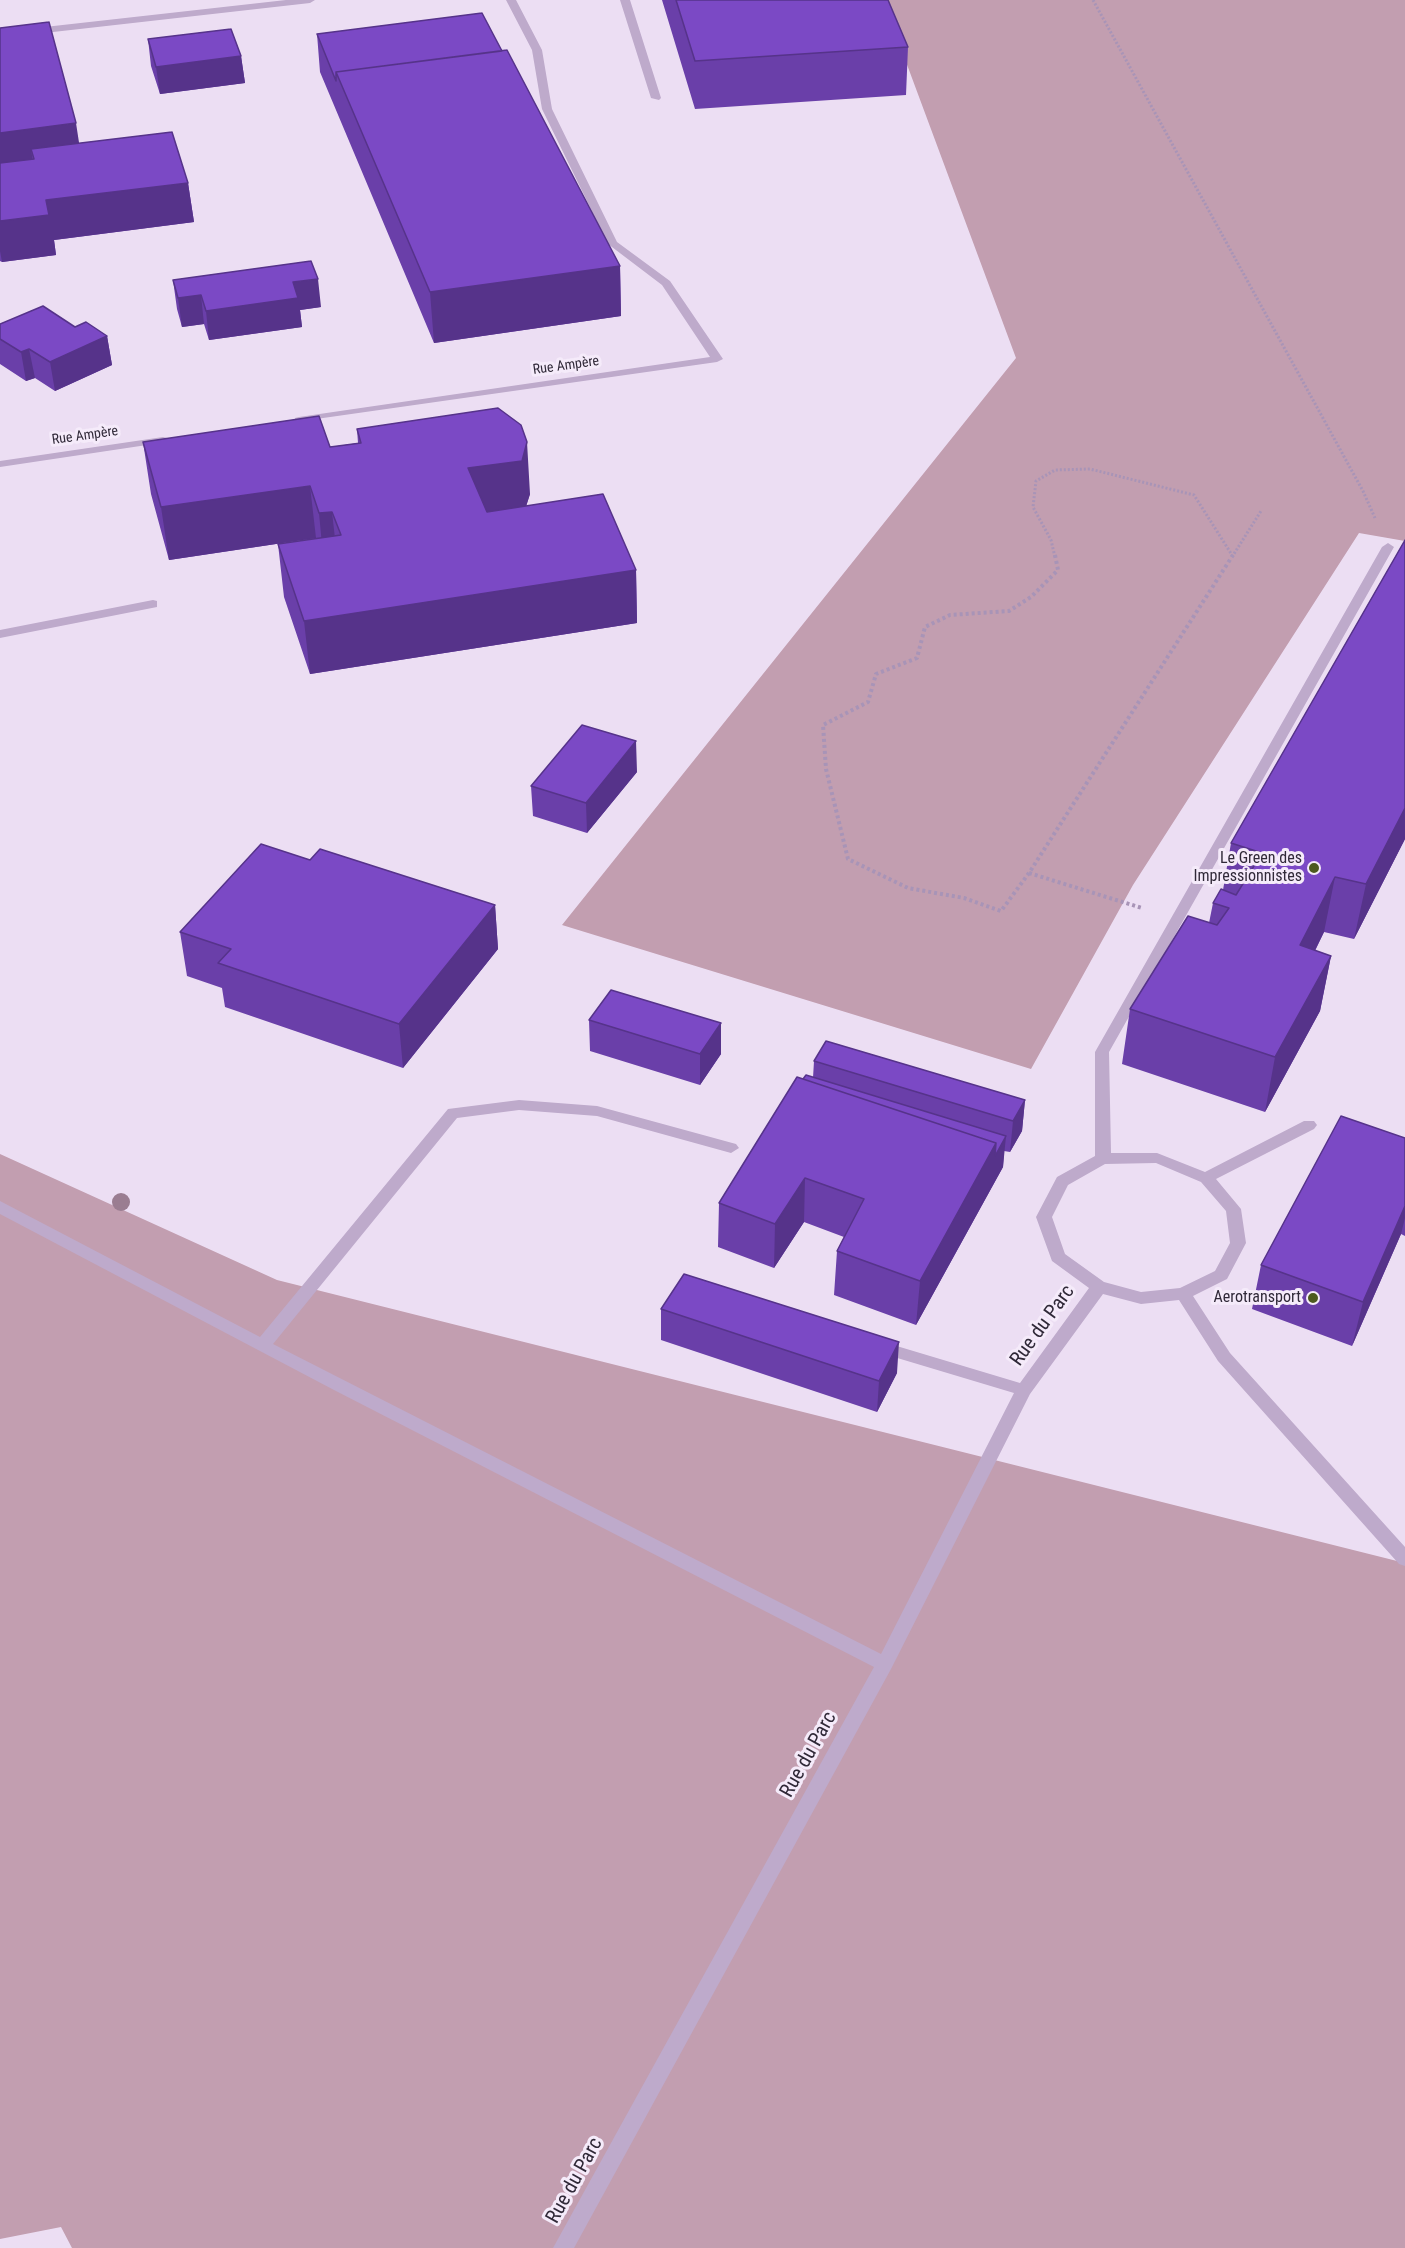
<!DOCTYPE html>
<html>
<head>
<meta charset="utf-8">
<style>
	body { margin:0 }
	canvas { display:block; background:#ecdef3 }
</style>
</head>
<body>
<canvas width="1405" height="2248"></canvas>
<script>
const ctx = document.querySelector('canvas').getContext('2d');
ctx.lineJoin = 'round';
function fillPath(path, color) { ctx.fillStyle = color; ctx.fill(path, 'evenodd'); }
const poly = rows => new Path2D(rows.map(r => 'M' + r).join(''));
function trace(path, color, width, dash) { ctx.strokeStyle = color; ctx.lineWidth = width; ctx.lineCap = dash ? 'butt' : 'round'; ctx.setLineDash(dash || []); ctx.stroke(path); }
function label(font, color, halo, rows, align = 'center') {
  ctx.font = font + ' "Roboto Condensed",sans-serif'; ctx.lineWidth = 6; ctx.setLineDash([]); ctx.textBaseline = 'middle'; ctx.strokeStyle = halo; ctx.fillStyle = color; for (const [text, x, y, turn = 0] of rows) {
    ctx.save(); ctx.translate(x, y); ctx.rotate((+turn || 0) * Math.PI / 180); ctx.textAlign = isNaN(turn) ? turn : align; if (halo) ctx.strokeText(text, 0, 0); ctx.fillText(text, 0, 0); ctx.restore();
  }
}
const green = poly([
	[883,0,1405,0,1405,541,1359,533,1133,885,1031,1069,562,925,1016,358],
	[0,1154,277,1280,1405,1563,1405,2248,72,2248,61,2227,0,2239]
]);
const pathFar1 = poly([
	[1093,0,1363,491,1375,518],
	[1055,557,1051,540,1033,507,1036,481,1055,470,1090,469,1194,495,1232,555],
	[1232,557,1261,511]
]);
const path = poly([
	[1055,555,1058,570,1031,597,1009,611,950,615,925,627,917,658,876,674,868,702,823,725,826,769,848,859,908,888,964,898,1001,911,1029,873,1233,555],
	[1029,873,1142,908]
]);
const lane = poly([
	[286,0,315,0,310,3,0,38,0,32,286,0],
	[506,0,516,0,542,50,552,109,617,242,670,281,723,359,717,362,295,422,295,418,299,417,710,357,662,285,608,244,542,109,532,50,506,0],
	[620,0,630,0,661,98,659,100,651,98,620,0],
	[163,437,167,438,167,442,0,467,0,461,163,437],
	[1388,543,1394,547,1109,1052,1111,1153,1157,1153,1205,1172,1304,1121,1314,1121,1317,1125,1314,1129,1216,1179,1241,1209,1246,1243,1227,1279,1193,1296,1230,1353,1405,1547,1405,1566,1399,1564,1218,1361,1179,1300,1141,1304,1103,1294,1030,1394,891,1669,574,2248,553,2248,874,1667,334,1390,0,1214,0,1201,260,1337,448,1109,519,1100,597,1106,736,1144,739,1148,731,1153,597,1116,519,1110,457,1118,273,1344,881,1654,1014,1393,874,1351,872,1347,874,1343,880,1341,1020,1383,1089,1288,1052,1261,1036,1217,1057,1177,1095,1156,1095,1052,1382,547,1388,543],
	[1156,1163,1201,1182,1226,1211,1230,1243,1215,1271,1180,1288,1141,1292,1104,1282,1065,1254,1052,1217,1068,1185,1105,1164,1156,1163],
	[153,600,157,601,157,607,0,638,0,630,153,600]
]);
const trees = [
	[121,1202]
];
const wall = poly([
	[662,0,888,0,908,47,906,95,695,109],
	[0,28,79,143,188,183,194,222,54,240,56,255,2,262,0,261],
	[317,34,620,266,621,316,434,343,320,72],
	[148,39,241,56,245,83,160,94,151,66],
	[173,280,321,307,300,310,302,327,209,340,204,324,182,327,177,309],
	[0,324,75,327,107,336,112,365,55,391,35,378,26,381,0,364],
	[357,429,530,494,526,506,636,570,637,623,310,674,284,597,278,544,316,538,169,560,151,494,143,442,330,447,358,443],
	[1405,540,1405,839,1354,939,1324,932,1315,951,1331,956,1320,1011,1265,1112,1122,1064,1130,1009,1209,923,1213,903,1223,890,1231,843],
	[637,772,587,833,533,816,531,786],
	[310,860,495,905,498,949,403,1068,225,1007,222,988,187,976,180,932],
	[589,1020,721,1054,700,1085,590,1051],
	[814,1061,1025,1100,1022,1131,1010,1152,1004,1151,1003,1167,916,1325,834,1295,837,1251,844,1237,804,1222,774,1268,718,1247,719,1203,803,1079,813,1078],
	[1405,1138,1405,1236,1401,1234,1352,1346,1252,1309,1261,1265],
	[661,1309,897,1373,877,1412,661,1340]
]);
const shadedWall = poly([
	[241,56,245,83,160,94,156,67],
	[76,123,82,162,31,149,34,169,0,173,0,133],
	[188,183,194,222,54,240,56,255,2,262,0,251,0,221,46,200],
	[620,266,621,316,434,343,430,292],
	[318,279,321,307,300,310,302,327,209,340,206,311,293,282],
	[201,295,204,324,182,327,178,298],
	[107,336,112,365,55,391,50,362],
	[29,349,35,378,26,381,21,352],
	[527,442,530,494,524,513,472,521,468,468],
	[310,486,316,538,169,560,161,507],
	[332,512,338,565,324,566,319,513],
	[636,570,637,623,310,674,304,621],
	[636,741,637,772,587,833,586,803],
	[1405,808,1405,839,1354,939,1366,884],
	[1335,877,1324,932,1290,1000,1300,945],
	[495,905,498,949,403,1068,399,1024],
	[1331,956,1320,1011,1265,1112,1275,1057],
	[721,1023,721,1054,700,1085,700,1054],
	[1025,1100,1022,1131,1010,1152,1013,1121],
	[1006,1136,1003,1167,916,1325,920,1281,996,1143],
	[805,1178,804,1222,774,1268,775,1224],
	[1405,1206,1405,1218,1401,1234,1352,1346,1363,1302],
	[899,1342,897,1373,877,1412,879,1381]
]);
const building = poly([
	[676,0,888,0,908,47,695,61,676,0],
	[482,13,502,51,336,72,336,81,317,34,482,13],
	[49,22,76,123,0,133,0,28,49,22],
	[231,29,241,56,156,67,148,39,231,29],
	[507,50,620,266,430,292,336,72,507,50],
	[172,132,188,183,46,200,49,215,0,221,0,163,34,159,31,149,172,132],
	[311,261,318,279,293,282,298,298,206,311,201,295,178,298,173,280,311,261],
	[43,306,75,327,86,322,107,336,50,362,29,349,21,352,0,339,0,324,43,306],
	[498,408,521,425,527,442,522,461,468,468,487,512,603,494,636,570,304,621,278,544,341,535,332,512,319,513,310,486,161,507,143,442,319,416,330,447,361,443,357,429,498,408],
	[1405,540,1405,808,1366,884,1335,877,1300,945,1331,956,1275,1057,1130,1009,1188,916,1217,925,1229,908,1213,903,1221,889,1236,895,1262,853,1231,843,1405,540],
	[582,725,636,741,586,803,531,786,582,725],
	[261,844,310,860,320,849,495,905,399,1024,218,963,231,949,180,932,261,844],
	[611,990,721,1023,700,1054,589,1020,611,990],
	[826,1041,1025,1100,1013,1121,814,1061,826,1041],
	[806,1075,1006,1136,995,1156,996,1143,803,1079,806,1075],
	[797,1077,996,1143,920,1281,837,1251,864,1199,805,1178,775,1224,719,1203,797,1077],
	[1341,1116,1405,1138,1405,1206,1363,1302,1261,1265,1341,1116],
	[684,1274,899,1342,879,1381,661,1309,684,1274]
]);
const markers = [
	[1314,868,6,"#4d5a1f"],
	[1313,1298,6,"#4d5a1f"]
];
const farStreetnames = [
	["Rue Ampère",566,366,-8],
	["Rue Ampère",85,436,-8]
];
const poiNames = [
	["Le Green des",1302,859],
	["Impressionnistes",1302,877],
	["Aerotransport",1301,1298]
];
const nearStreetnames = [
	["Rue du Parc",1043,1326,-54],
	["Rue du Parc",809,1755,-61],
	["Rue du Parc",575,2181,-61]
];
fillPath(green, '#c29eb0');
trace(pathFar1, '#a894b7', 3, [2, 2]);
trace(path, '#a894b7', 4, [3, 3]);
fillPath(lane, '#beaacb');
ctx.fillStyle = '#9a7d91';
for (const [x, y] of trees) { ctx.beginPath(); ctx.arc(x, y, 9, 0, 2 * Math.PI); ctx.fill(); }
fillPath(wall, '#6a3fa9');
fillPath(shadedWall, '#56338a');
fillPath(building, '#7b49c5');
trace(building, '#56338a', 1.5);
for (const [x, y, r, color] of markers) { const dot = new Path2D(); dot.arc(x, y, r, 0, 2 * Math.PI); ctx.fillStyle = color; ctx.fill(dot); trace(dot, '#f5ebfa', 2); }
label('14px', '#302938', '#f5ebfa', farStreetnames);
label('16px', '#302938', '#f5ebfa', poiNames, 'right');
label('20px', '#302938', '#f5ebfa', nearStreetnames);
</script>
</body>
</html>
